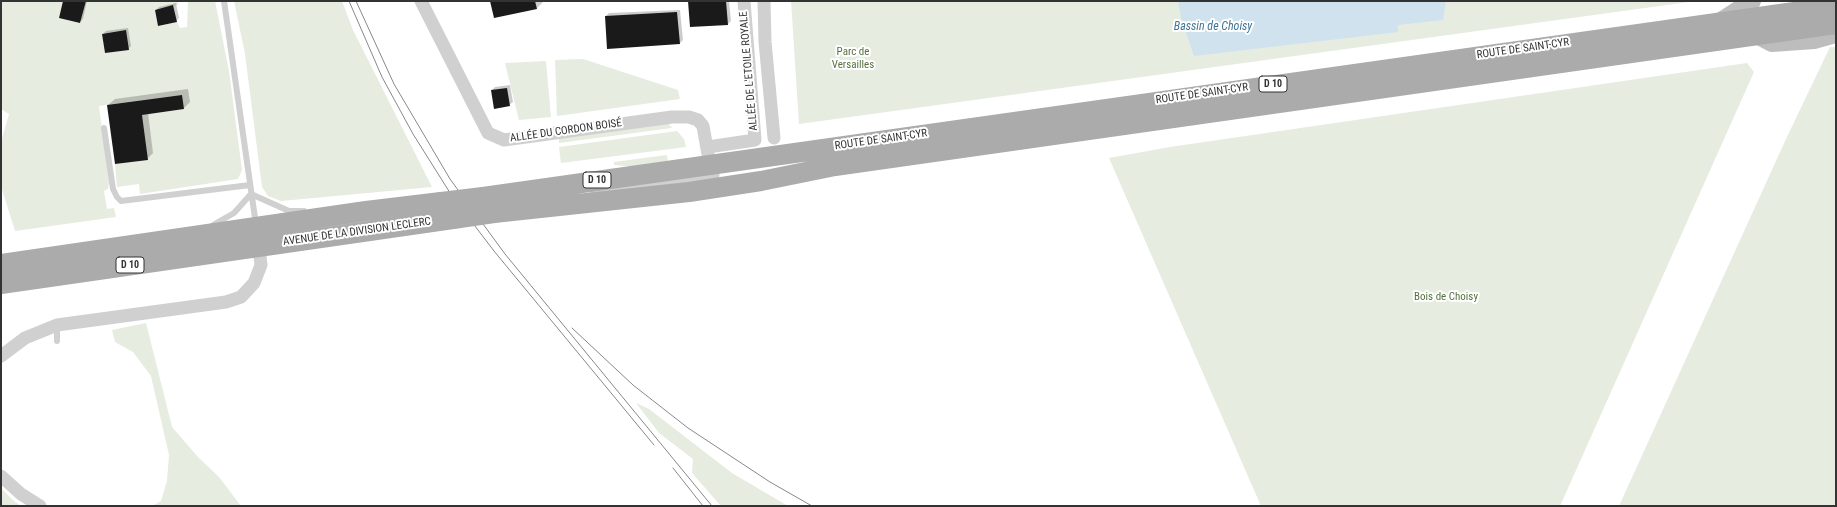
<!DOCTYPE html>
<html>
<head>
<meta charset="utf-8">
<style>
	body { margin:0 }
	#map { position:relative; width:1837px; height:507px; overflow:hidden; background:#fff; font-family:"Roboto Condensed",sans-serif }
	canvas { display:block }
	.frame { position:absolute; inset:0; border:2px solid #333; pointer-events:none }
</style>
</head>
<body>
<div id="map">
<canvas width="1837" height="507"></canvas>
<div class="frame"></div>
</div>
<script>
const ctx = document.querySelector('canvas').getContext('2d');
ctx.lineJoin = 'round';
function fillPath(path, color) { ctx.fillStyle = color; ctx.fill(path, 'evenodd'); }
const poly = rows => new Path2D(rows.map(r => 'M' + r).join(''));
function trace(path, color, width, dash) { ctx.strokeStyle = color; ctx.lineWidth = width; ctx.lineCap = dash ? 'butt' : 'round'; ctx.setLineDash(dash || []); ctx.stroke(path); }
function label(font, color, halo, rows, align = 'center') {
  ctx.font = font + ' "Roboto Condensed",sans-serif'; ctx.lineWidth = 4; ctx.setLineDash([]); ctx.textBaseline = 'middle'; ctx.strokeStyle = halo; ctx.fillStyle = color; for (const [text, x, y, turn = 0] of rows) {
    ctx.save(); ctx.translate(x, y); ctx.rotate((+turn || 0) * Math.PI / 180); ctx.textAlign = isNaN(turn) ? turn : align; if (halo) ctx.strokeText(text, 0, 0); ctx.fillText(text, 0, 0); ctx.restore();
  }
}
const green = poly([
	[1,1,63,1,59,18,80,23,86,1,178,1,178,5,155,10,158,26,177,22,180,28,187,27,188,1,215,1,229,71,242,170,238,179,140,194,139,184,117,187,115,164,148,160,142,115,184,109,182,95,99,106,109,183,108,189,104,191,107,209,114,208,116,217,15,231,1,186,1,142,9,114,1,109],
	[125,30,128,50,105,53,102,34],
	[234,1,342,1,353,30,432,187,281,201,268,196,262,187,245,54],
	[791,1,1696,1,799,124],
	[1830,47,1836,47,1836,506,1619,506,1786,139],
	[583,59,678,90,680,99,557,116,555,60],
	[546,61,551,117,519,120,505,63],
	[1747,63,1754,72,1560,506,1261,506,1109,158,1170,147],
	[668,123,672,128,559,143,559,139],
	[677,131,684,139,686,147,561,163,559,147],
	[667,155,668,162,636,167,614,165,614,162],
	[146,323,172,427,198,457,219,477,241,506,152,506,161,501,167,481,169,455,151,376,133,352,115,342,112,330],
	[636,403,649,409,732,473,788,506,720,505,692,473,693,459,659,433],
	[1,488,14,501,21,506,1,506]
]);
const water = poly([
	[1178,1,1446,1,1443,20,1398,25,1398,32,1194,56,1181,18]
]);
const shadow = poly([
	[64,1,87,1,83,19,80,22],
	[491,1,543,1,543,2,537,8],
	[689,1,729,1,731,21,728,24],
	[176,3,179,18,176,21,156,10,159,7],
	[680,10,683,40,680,43,606,16,609,13],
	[128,28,131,46,128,49,103,34,106,31],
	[510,85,513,102,509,105,492,90,495,87],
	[188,89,190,102,184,108,148,113,153,153,147,159,108,105,115,99]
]);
const building = poly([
	[63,1,86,1,80,23,59,18],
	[490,1,535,1,537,9,494,18],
	[688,1,726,1,728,25,690,27],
	[173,5,177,22,158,26,155,10],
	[677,12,680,44,607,49,605,16],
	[126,30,129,50,105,53,102,34],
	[507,88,510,106,494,109,491,90],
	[182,95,184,109,142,115,148,160,115,164,107,105]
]);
const lane = poly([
	[224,1,256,225],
	[104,128,113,189,117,197,121,201,250,185],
	[213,225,234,213,251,194,289,211,304,211],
	[57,325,57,341]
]);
const street = poly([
	[421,1,488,133,504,140,672,117,689,117,698,120,703,126,714,188],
	[764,1,765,42,774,138],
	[708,147,755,140,744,1],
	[596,195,614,190,713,175],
	[1,356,25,338,57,325,226,302,241,297,254,283,261,265,258,239],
	[1,476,21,494,40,506]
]);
const secondary = poly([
	[1721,21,1752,1],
	[1757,35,1772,43,1814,40,1836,34]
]);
const primary = poly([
	[483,197,1836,6],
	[494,213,689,192,761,181,835,166,1836,24],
	[1,264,366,211,441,202],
	[1,284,453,219]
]);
const tram = poly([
	[349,1,382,77,413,134,452,196,494,251,654,445],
	[356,1,394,84,450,179,505,254,712,506],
	[572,328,633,385,688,428,770,482,812,506],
	[673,468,703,506]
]);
const primaryBridge = poly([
	[441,202,483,197],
	[453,219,494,213]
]);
const shields = [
	[1273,84,28],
	[597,180,28],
	[130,265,28]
];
const shieldNames = [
	["D 10",1273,84],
	["D 10",597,180],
	["D 10",130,265]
];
const streetNames = [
	["ROUTE DE SAINT-CYR",1523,49,-8],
	["ALLÉE DE L'ETOILE ROYALE",749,71,-95],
	["ROUTE DE SAINT-CYR",1202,94,-8],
	["ALLÉE DU CORDON BOISÉ",566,131,-8],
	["ROUTE DE SAINT-CYR",881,140,-8],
	["AVENUE DE LA DIVISION LECLERC",357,232,-8]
];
const parkNames = [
	["Parc de",853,52],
	["Versailles",853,65],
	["Bois de Choisy",1446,297]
];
const waterNames = [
	["Bassin de Choisy",1213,27]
];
fillPath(green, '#e6ecdf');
fillPath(water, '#cfe2ee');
fillPath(shadow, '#0003');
fillPath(building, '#1a1a1a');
trace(lane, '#d0d0d0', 6);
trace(street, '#d0d0d0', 13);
trace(secondary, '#bdbdbd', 18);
trace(primary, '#ababab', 20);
trace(tram, '#888', 1);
trace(primaryBridge, '#ababab', 20);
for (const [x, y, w] of shields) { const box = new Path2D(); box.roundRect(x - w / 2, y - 8, w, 16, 3); ctx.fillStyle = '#fff'; ctx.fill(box); trace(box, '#333', 1); }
label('bold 10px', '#333', null, shieldNames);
label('11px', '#333', '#fff', streetNames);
label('11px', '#56703f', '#fff', parkNames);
label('italic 12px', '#3f7597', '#fff', waterNames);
</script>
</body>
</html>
